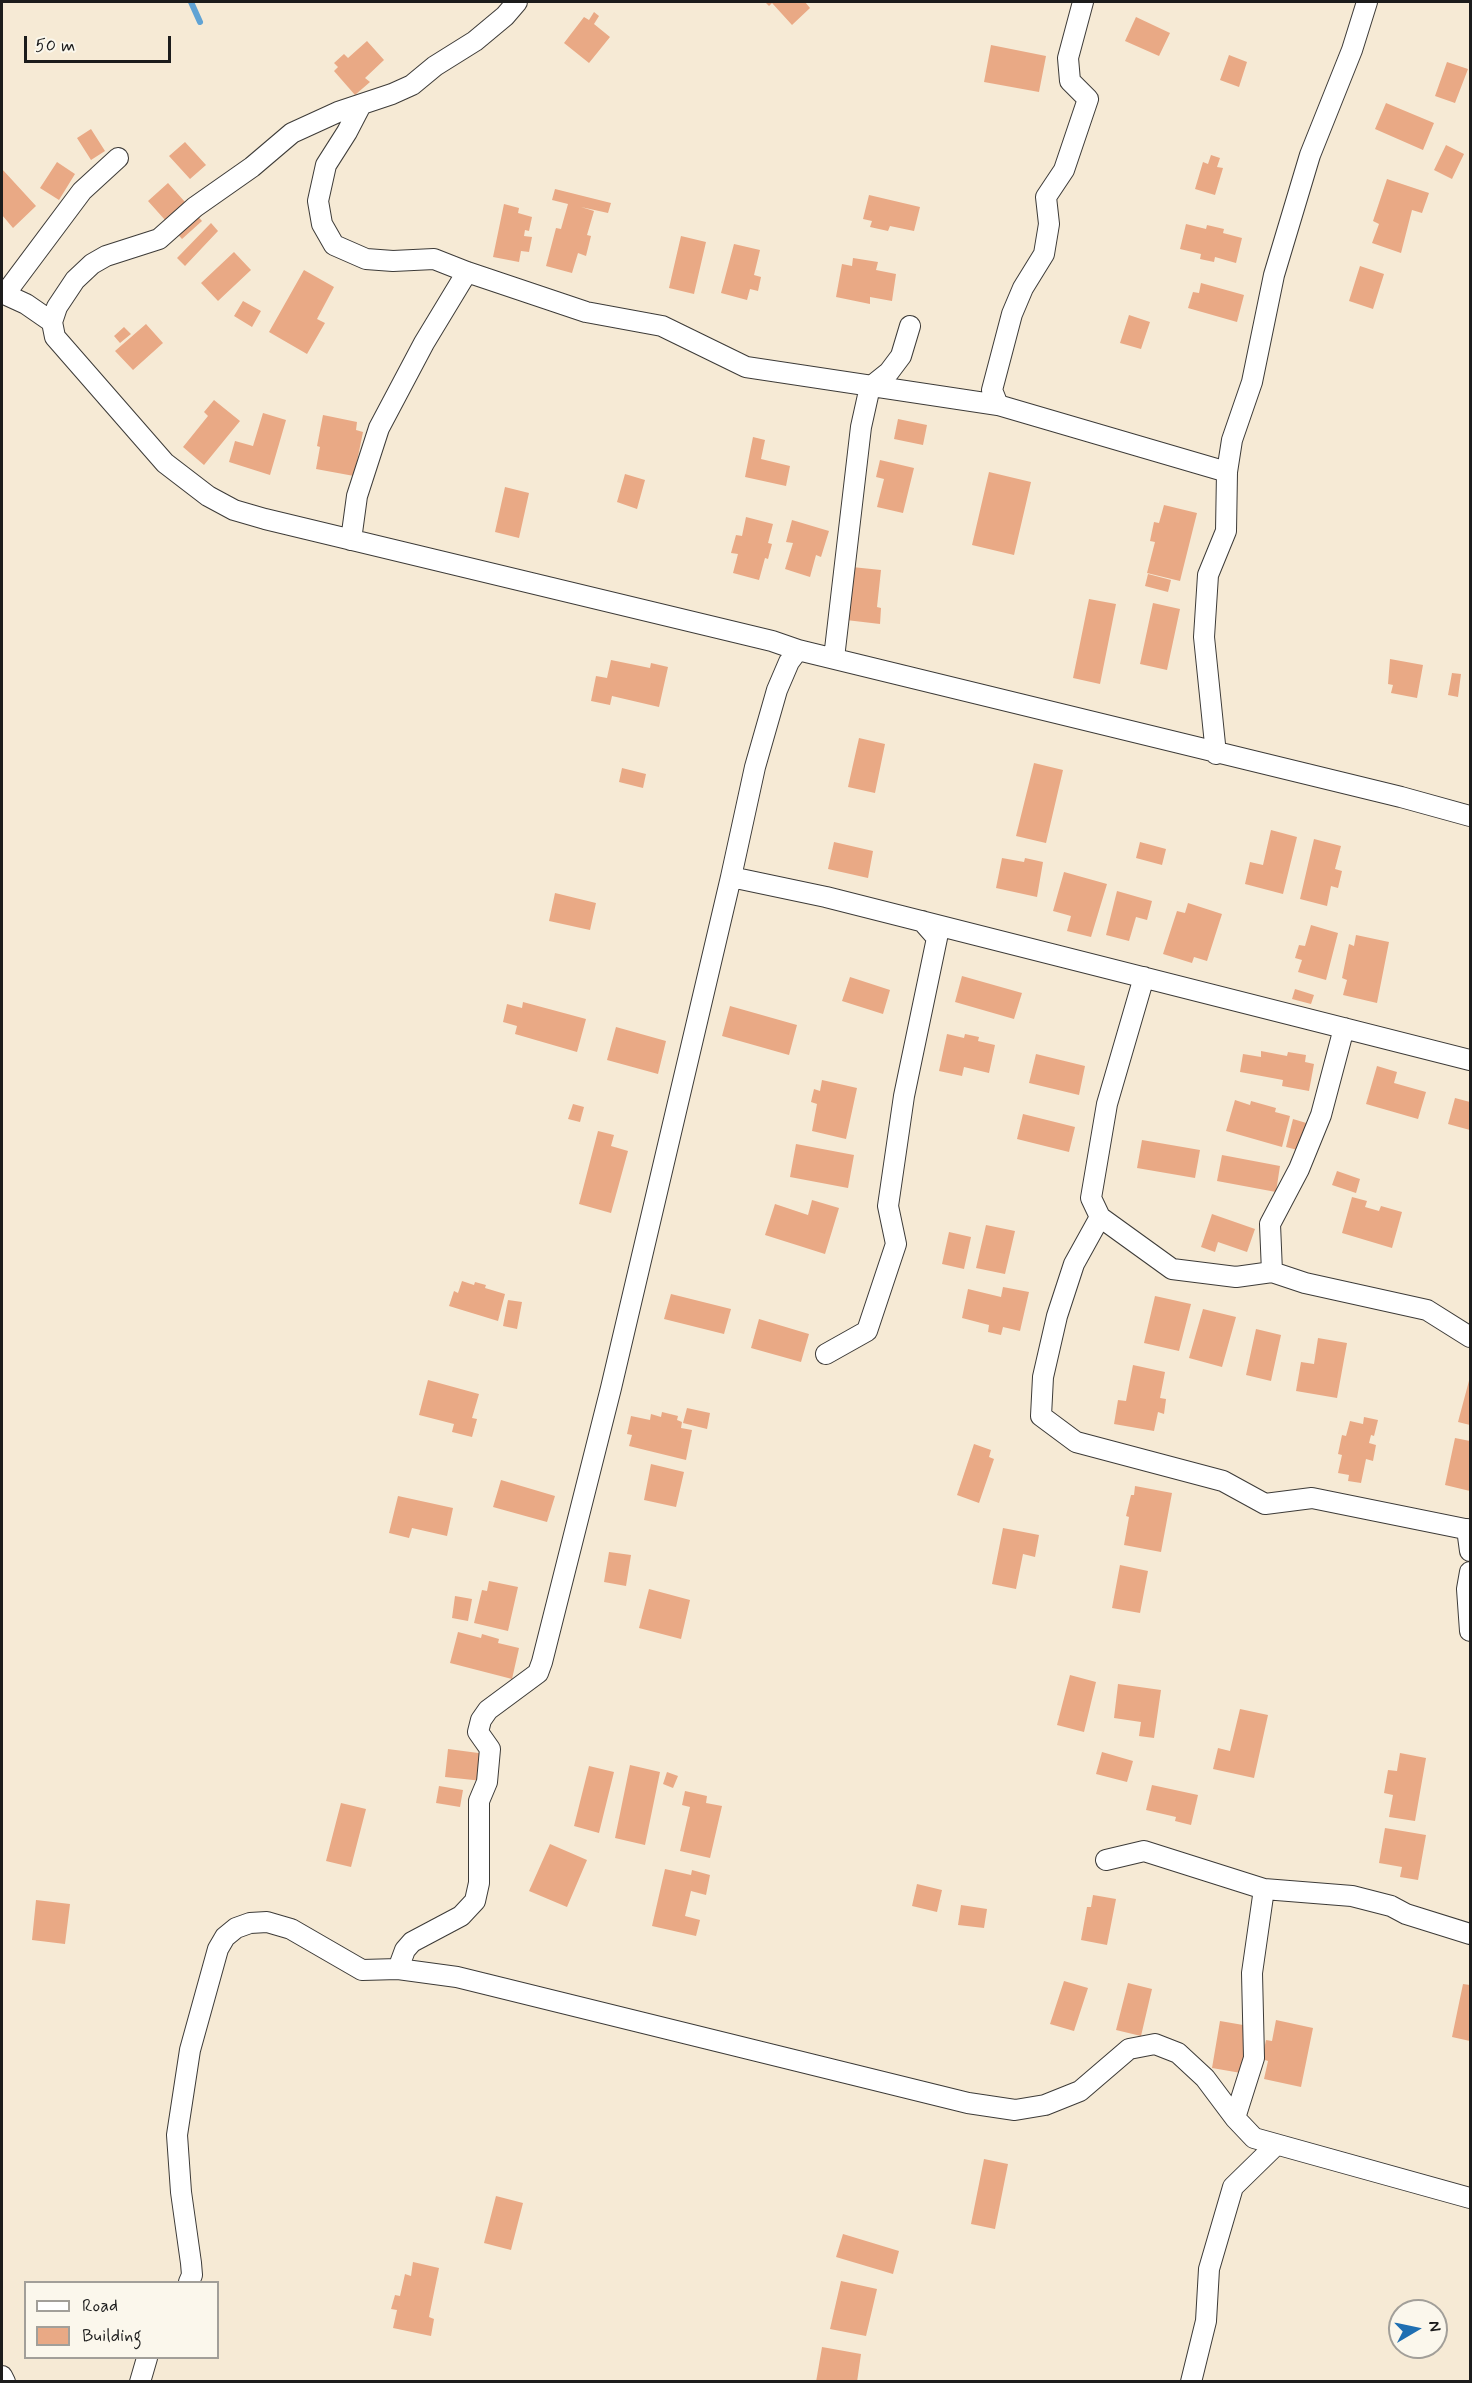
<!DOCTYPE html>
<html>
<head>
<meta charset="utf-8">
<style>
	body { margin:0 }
	#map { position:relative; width:1472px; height:2383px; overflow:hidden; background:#f6ead5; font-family:Mynerve,sans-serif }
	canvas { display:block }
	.frame { position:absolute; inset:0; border:3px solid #1c1c1c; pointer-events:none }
	.legend { position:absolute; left:24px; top:2281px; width:195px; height:78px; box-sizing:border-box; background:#fbf7ec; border:2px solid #a29f99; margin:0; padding:8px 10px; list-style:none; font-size:18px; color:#1c1c1c }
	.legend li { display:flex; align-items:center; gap:12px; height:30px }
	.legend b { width:30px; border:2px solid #a29f99 }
	.north { position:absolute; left:1388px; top:2299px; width:60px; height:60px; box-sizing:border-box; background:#fbf7ec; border:2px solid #a29f99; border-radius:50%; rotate:81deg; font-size:16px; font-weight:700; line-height:24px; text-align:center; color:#1c1c1c }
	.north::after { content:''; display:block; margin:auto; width:21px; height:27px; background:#1f6fb2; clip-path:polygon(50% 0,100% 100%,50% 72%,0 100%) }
	.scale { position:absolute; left:24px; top:36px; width:147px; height:27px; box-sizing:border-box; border:3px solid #1c1c1c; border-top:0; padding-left:8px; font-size:18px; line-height:21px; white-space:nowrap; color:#1c1c1c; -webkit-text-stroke:4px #fbf7ec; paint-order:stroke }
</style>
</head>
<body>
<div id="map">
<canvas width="1472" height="2383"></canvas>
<div class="frame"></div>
<ul class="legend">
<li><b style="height:8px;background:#fff"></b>Road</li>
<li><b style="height:16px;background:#e9a985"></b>Building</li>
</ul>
<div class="north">N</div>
<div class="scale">50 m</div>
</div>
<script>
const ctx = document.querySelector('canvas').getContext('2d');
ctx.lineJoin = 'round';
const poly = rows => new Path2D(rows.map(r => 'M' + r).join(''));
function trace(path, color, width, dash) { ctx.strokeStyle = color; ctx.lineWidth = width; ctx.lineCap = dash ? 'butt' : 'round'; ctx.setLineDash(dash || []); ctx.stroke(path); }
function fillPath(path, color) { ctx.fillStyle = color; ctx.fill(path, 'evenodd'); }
const stream = poly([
	[191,2,200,22]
]);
const building = poly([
	[765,2,805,2,810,8,792,25,772,3,769,6],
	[594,12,599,16,594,24,610,37,589,63,564,43,584,17,589,20],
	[1136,17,1170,33,1159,56,1125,41],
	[367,41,384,60,365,78,370,82,355,95,334,71,338,67,334,63,344,54,348,58],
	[991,45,1046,56,1039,92,984,82],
	[1229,55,1247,62,1239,87,1220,80],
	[1447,62,1468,69,1455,103,1435,96],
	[1386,103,1434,123,1423,150,1375,129],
	[91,129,105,151,91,160,77,138],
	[185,142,206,165,190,179,169,156],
	[1446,145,1464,154,1452,179,1434,170],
	[1211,155,1220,158,1217,167,1223,168,1215,195,1195,189,1203,162,1208,164],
	[57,162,75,174,59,200,40,188],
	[2,169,36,206,13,228,2,215],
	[1387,179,1429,193,1422,213,1412,210,1401,253,1372,243,1379,224,1373,221],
	[168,183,202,221,182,239,148,201],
	[555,189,611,203,608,213,581,207,594,211,587,235,591,236,586,256,578,253,572,273,546,266,556,228,561,229,568,204,552,200],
	[869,195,920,207,914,231,890,226,888,231,870,227,872,221,863,219],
	[504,204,519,208,518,213,532,217,529,231,525,230,524,236,532,237,529,252,521,251,519,262,493,257],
	[211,223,218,231,185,266,177,258],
	[1186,224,1206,229,1207,225,1224,229,1223,233,1242,238,1236,263,1215,257,1214,262,1200,259,1201,254,1180,249],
	[681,236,706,242,694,294,669,288],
	[734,244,760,250,754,275,761,277,758,291,750,289,747,300,721,293],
	[234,252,251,270,218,301,201,283],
	[853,258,878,262,876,270,896,274,892,301,870,297,870,304,836,297,842,264,852,266],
	[1360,266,1384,274,1373,309,1349,301],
	[304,270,334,287,317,319,325,323,307,354,269,332],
	[1201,283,1244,295,1237,322,1188,308,1193,292,1199,293],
	[243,301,261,311,252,327,234,316],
	[1129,315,1150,322,1141,349,1120,343],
	[146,324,163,343,133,370,115,351],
	[124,327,131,334,120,343,114,336],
	[214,400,240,421,204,465,183,447,208,416,204,412],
	[263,413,286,420,270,475,229,462,235,441,253,446],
	[323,415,357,422,356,430,363,432,354,476,316,469,320,447,317,446],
	[898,419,927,425,923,445,894,439],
	[753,437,765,440,761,459,790,466,786,486,745,477],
	[880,460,914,468,903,513,877,507,884,479,876,477],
	[989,472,1031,482,1014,555,972,545],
	[625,474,645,480,637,509,617,502],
	[505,487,529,493,519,538,495,532],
	[1164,505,1197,513,1180,581,1147,573,1155,542,1150,541,1154,522,1159,523],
	[746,517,773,524,768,543,772,544,768,559,765,558,759,580,733,573,738,554,731,553,736,535,742,536],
	[792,520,829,531,821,557,816,555,810,577,785,569,793,543,786,542],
	[852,567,881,570,877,607,881,608,880,624,846,620],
	[1148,574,1171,580,1168,592,1145,586],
	[1089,599,1116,604,1100,684,1073,678],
	[1153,603,1180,609,1167,670,1140,664],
	[1390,659,1423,665,1417,698,1391,693,1393,685,1388,684],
	[611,660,650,668,651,663,668,667,659,707,612,696,610,705,591,701,596,676,607,678],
	[1452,673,1461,674,1458,697,1448,695],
	[859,738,885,744,875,793,848,787],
	[1034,763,1063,770,1046,843,1016,836],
	[622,768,646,774,643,788,619,782],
	[1271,830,1297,837,1283,894,1245,884,1250,862,1263,865],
	[1314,839,1341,846,1335,869,1342,871,1338,888,1331,886,1327,906,1300,899],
	[834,842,873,851,868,878,828,869],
	[1140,842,1166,849,1162,865,1136,858],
	[1002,858,1024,862,1025,858,1043,862,1037,897,996,888],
	[1064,872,1107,884,1091,937,1067,931,1071,916,1053,911],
	[1117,891,1152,901,1147,920,1136,917,1129,941,1106,935],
	[555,893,596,903,590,930,549,921],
	[1188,903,1222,914,1207,961,1194,957,1192,963,1163,954,1177,911,1185,913],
	[1311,925,1338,933,1326,980,1298,972,1302,960,1295,958,1299,945,1305,946],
	[1356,935,1389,942,1377,1003,1343,995,1347,980,1342,978,1349,944,1354,946],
	[962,976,1022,993,1014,1019,955,1002],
	[850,977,890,990,883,1014,842,1001],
	[1295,989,1314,995,1311,1004,1292,999],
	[523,1002,586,1019,577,1052,515,1034,517,1026,503,1022,507,1004,522,1008],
	[730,1006,797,1025,789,1055,722,1036],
	[616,1027,666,1041,658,1074,607,1060],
	[947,1034,964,1038,965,1034,979,1037,978,1041,995,1045,989,1073,964,1067,962,1076,939,1071],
	[1261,1051,1287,1056,1288,1052,1306,1055,1305,1062,1314,1064,1309,1091,1282,1086,1283,1080,1240,1072,1243,1054,1261,1057],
	[1036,1054,1085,1066,1079,1095,1029,1083],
	[1377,1066,1397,1072,1394,1083,1426,1092,1418,1119,1366,1104],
	[822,1080,857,1088,846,1139,812,1131,817,1104,811,1102,814,1089,820,1091],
	[1455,1098,1470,1102,1470,1130,1448,1124],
	[1235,1100,1250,1105,1251,1101,1276,1108,1275,1112,1290,1116,1282,1147,1226,1131],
	[573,1104,584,1107,580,1122,568,1119],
	[1023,1114,1075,1127,1069,1152,1017,1139],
	[1293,1119,1313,1125,1305,1152,1286,1147],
	[598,1131,614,1135,611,1146,628,1151,611,1213,579,1204],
	[1142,1140,1200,1150,1195,1178,1137,1168],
	[796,1144,854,1155,848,1188,790,1177],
	[1222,1155,1280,1166,1276,1192,1217,1181],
	[1337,1171,1360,1179,1356,1193,1332,1185],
	[1352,1197,1367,1201,1365,1207,1379,1211,1381,1206,1402,1212,1392,1248,1342,1233],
	[812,1200,839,1208,825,1254,765,1235,775,1204,808,1215],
	[1212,1214,1255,1229,1247,1252,1218,1242,1215,1252,1201,1247],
	[986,1225,1015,1231,1005,1274,976,1268],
	[949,1232,971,1237,964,1269,942,1264],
	[462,1281,474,1285,475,1282,486,1285,485,1288,505,1294,498,1321,449,1306,454,1291,458,1293],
	[1003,1287,1029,1292,1020,1331,1003,1327,1001,1335,988,1332,989,1325,962,1318,968,1289,1001,1297],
	[671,1294,731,1309,724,1334,664,1319],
	[1155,1296,1191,1304,1179,1351,1144,1343],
	[508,1300,522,1302,517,1329,503,1326],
	[1203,1309,1236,1317,1222,1367,1189,1358],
	[759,1319,809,1334,801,1362,751,1348],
	[1256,1329,1281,1335,1271,1381,1246,1375],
	[1318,1338,1347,1343,1337,1398,1296,1391,1301,1362,1314,1364],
	[1133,1365,1165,1372,1160,1398,1166,1399,1164,1414,1158,1412,1154,1431,1114,1424,1118,1400,1126,1401],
	[1470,1377,1470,1425,1458,1422],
	[428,1380,479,1394,472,1418,477,1419,472,1437,452,1432,454,1424,419,1415],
	[687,1408,710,1413,707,1429,683,1423],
	[662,1412,678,1416,677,1420,682,1422,681,1428,692,1430,686,1460,629,1446,632,1435,627,1434,631,1416,650,1420,651,1414,661,1417],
	[1364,1417,1378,1420,1374,1436,1371,1435,1369,1443,1376,1445,1373,1461,1366,1459,1361,1483,1348,1481,1349,1475,1338,1473,1342,1455,1338,1454,1342,1435,1346,1436,1350,1421,1363,1424],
	[1455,1438,1470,1441,1470,1491,1445,1485],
	[974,1444,991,1450,989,1457,994,1459,979,1503,957,1495],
	[651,1464,684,1472,676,1507,644,1500],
	[501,1480,555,1496,547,1522,493,1507],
	[1135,1486,1172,1493,1161,1552,1124,1545,1129,1517,1126,1516,1131,1495,1134,1495],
	[398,1496,453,1508,447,1536,412,1528,409,1538,389,1533],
	[1003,1528,1039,1535,1035,1557,1023,1554,1016,1589,992,1584],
	[609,1552,631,1555,626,1586,604,1582],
	[1120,1565,1148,1571,1140,1613,1112,1608],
	[489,1581,518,1587,508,1631,474,1623,482,1590,487,1591],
	[649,1589,690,1600,681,1639,639,1628],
	[455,1596,472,1599,468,1621,452,1618],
	[458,1632,481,1638,482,1634,499,1639,498,1643,519,1648,512,1679,450,1663],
	[1070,1675,1096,1682,1084,1732,1057,1725],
	[1118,1684,1161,1690,1154,1738,1139,1736,1141,1722,1114,1718],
	[1240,1709,1268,1715,1254,1778,1213,1769,1218,1748,1230,1751],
	[448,1749,486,1754,483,1781,445,1777],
	[1102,1752,1133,1761,1127,1782,1096,1774],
	[1400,1753,1426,1758,1415,1821,1389,1817,1393,1795,1384,1793,1388,1770,1397,1771],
	[630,1765,660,1772,645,1845,615,1838],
	[589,1766,614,1772,599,1833,574,1826],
	[667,1772,678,1776,673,1788,663,1784],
	[1152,1785,1198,1795,1191,1825,1175,1821,1176,1817,1146,1810],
	[439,1786,463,1790,460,1807,436,1803],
	[685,1791,707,1796,706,1803,722,1806,710,1858,680,1851,690,1807,682,1805],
	[341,1803,366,1809,351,1867,326,1861],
	[1385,1828,1426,1835,1418,1880,1400,1877,1402,1867,1379,1863],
	[550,1844,587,1860,567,1907,529,1891],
	[665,1869,691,1875,692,1870,710,1875,706,1895,691,1891,685,1916,700,1920,696,1936,652,1926],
	[917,1884,942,1890,937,1912,912,1906],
	[1093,1895,1116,1899,1107,1945,1081,1940,1087,1907,1091,1907],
	[36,1900,70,1904,65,1944,32,1940],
	[961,1905,987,1909,984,1928,958,1925],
	[1064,1981,1088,1988,1074,2031,1050,2024],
	[1128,1983,1152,1989,1141,2036,1116,2030],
	[1463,1984,1470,1985,1470,2041,1452,2037],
	[1276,2020,1313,2028,1301,2087,1264,2079,1268,2061,1262,2059,1266,2040,1272,2041],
	[1220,2021,1249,2026,1241,2073,1212,2068],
	[984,2159,1008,2164,995,2229,971,2224],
	[496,2196,523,2203,511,2250,484,2243],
	[843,2234,899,2251,893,2274,836,2257],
	[413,2262,439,2268,429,2317,434,2319,431,2336,393,2328,397,2310,391,2309,395,2295,400,2296,405,2274,411,2276],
	[841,2281,877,2289,866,2336,830,2329],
	[822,2347,861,2354,857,2382,816,2382]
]);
const street = poly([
	[517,2,505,16,475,41,435,66,412,85,392,94,338,112,292,133,252,167,195,207,159,239,106,256,92,264,75,280,57,307,52,322,55,337,165,463,208,496,234,510,265,519,772,641,798,650,1401,797,1470,816],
	[361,105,347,132,326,165,318,201,322,224,334,245,366,259,393,261,434,259,467,272,586,312,662,326,746,367,998,405,1227,472],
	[2,293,26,304,52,322],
	[5,294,82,191,118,158],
	[998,405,992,390,1012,314,1023,288,1044,254,1049,224,1046,197,1064,170,1088,99,1070,81,1068,58,1083,2],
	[351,540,357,496,379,428,424,343,467,272],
	[798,650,789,662,777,690,755,767,731,877,826,897,1470,1060],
	[834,658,861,427,869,391,874,384,889,372,901,356,910,326],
	[1216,754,1204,637,1208,575,1226,531,1227,472,1232,440,1252,382,1274,275,1310,155,1352,50,1367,2],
	[1144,977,1107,1104,1091,1198,1100,1217,1172,1269,1236,1277,1272,1272,1305,1283,1427,1310,1470,1337],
	[1100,1217,1074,1264,1057,1316,1043,1377,1041,1416,1076,1442,1223,1481,1265,1504,1312,1498,1470,1530],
	[1272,1272,1270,1224,1299,1169,1321,1115,1344,1028],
	[826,1354,867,1331,896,1244,888,1206,904,1096,937,938,922,921],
	[1467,1529,1470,1551],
	[1470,1572,1467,1589,1470,1631],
	[1106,1860,1144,1851,1264,1889],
	[398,1969,405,1950,412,1942,461,1916,475,1901,479,1883,479,1801,487,1782,490,1749,478,1732,481,1720,488,1710,538,1673,542,1662,611,1388,731,877],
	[1235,2118,1254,2058,1252,1973,1264,1889,1352,1896,1391,1906,1406,1914,1470,1934],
	[189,2282,192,2275,191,2263,181,2192,177,2135,190,2050,218,1949,225,1937,236,1928,250,1923,267,1922,291,1929,362,1970,398,1969,457,1977,968,2103,1015,2110,1045,2105,1080,2091,1129,2049,1155,2044,1178,2053,1205,2078,1235,2118,1254,2138,1470,2198],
	[2,2376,5,2382],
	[140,2382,147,2358],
	[1191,2382,1206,2321,1209,2269,1233,2187,1276,2145]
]);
trace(stream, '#60a3d4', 6);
fillPath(building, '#e9a985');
trace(street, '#3d3b38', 22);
trace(street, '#fff', 20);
</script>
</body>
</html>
